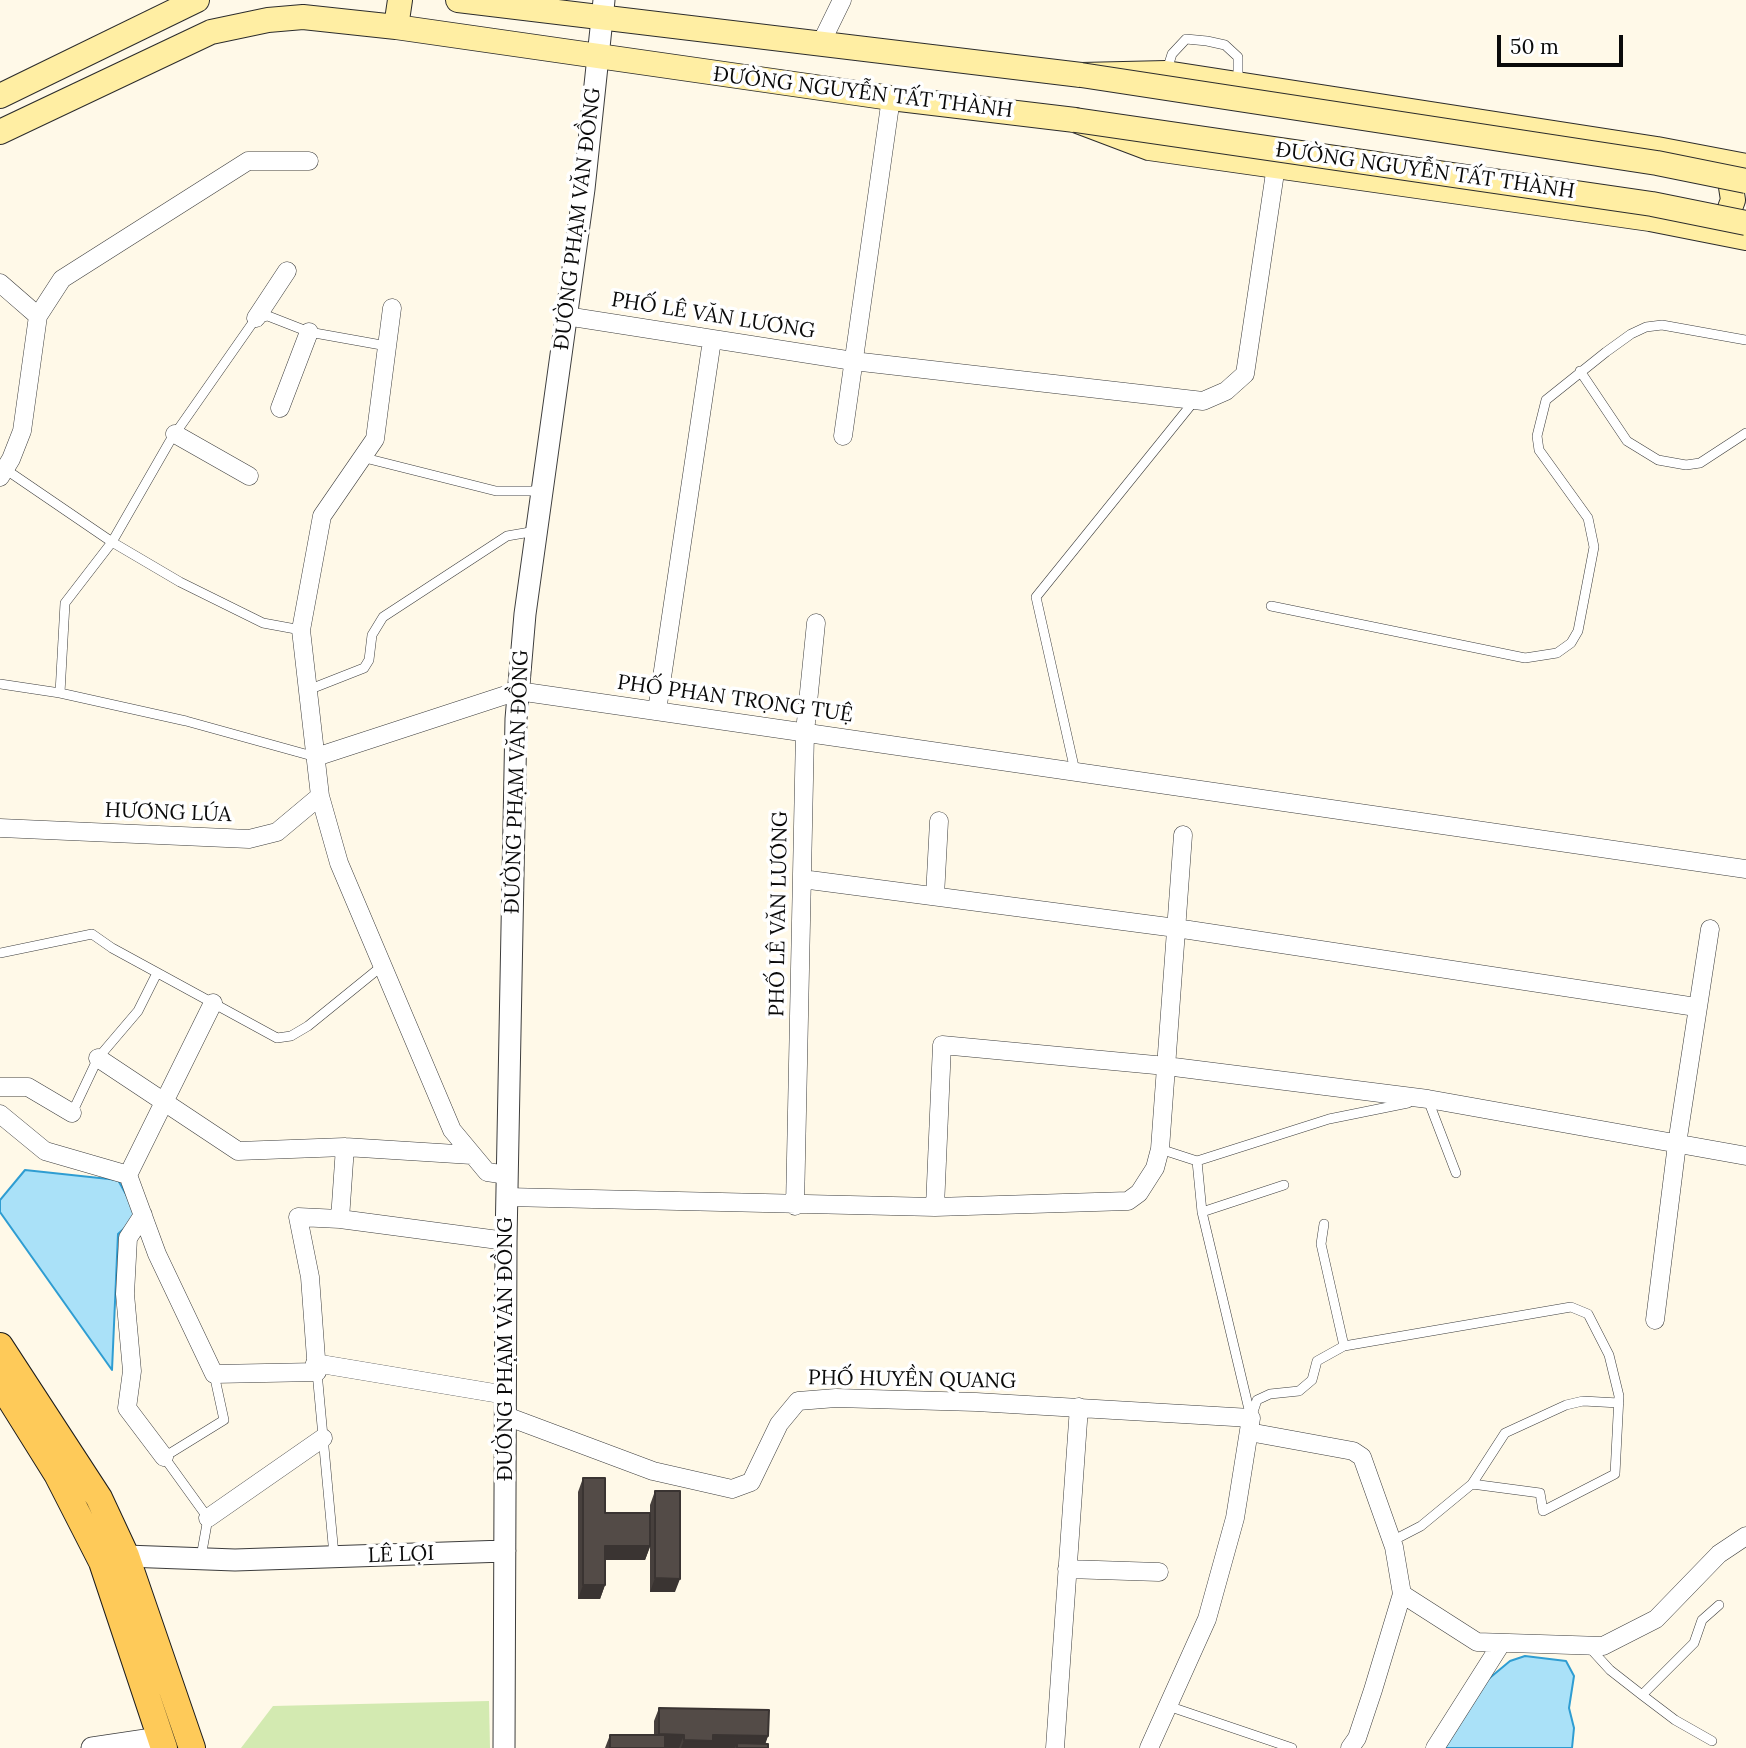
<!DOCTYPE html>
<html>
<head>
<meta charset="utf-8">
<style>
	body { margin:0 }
	#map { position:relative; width:1746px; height:1748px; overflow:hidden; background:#fff9e8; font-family:Lora,serif }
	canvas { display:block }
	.scale { position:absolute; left:1497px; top:35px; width:126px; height:32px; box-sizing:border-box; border:4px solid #0a0a0a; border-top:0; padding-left:9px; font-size:21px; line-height:24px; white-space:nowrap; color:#0a0a0a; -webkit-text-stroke:5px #fff; paint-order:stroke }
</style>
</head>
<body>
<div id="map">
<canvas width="1746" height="1748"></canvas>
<div class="scale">50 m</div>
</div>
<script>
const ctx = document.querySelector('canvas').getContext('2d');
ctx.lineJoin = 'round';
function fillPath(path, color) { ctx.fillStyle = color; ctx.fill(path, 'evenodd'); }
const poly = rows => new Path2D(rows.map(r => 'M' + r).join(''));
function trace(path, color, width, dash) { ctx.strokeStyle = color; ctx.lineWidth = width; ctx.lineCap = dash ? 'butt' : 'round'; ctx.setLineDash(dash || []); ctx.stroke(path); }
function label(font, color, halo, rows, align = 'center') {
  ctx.font = font + ' Lora,serif'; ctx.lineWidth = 7; ctx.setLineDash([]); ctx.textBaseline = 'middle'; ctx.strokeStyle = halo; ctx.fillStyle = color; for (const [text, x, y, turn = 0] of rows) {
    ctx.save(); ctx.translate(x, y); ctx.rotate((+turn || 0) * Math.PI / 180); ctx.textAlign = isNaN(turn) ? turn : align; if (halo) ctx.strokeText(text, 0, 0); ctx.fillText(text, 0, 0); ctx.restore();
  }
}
const green = poly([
	[489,1701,490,1748,241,1748,273,1706]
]);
const water = poly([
	[25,1170,118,1180,138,1216,118,1234,112,1370,0,1212,0,1200,25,1170],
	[1525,1656,1566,1661,1574,1676,1569,1708,1574,1728,1572,1748,1441,1748,1480,1686,1510,1661,1525,1656]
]);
const service = poly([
	[1167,70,1172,54,1186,39,1207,41,1225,45,1238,57,1238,82],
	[1580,371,1627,441,1658,460,1686,465,1700,463,1746,433],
	[361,457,496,491,541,491],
	[5,469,112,542,180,582,263,623,301,630],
	[1271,606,1525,658,1557,653,1571,643,1578,631,1594,547,1588,518,1539,450,1537,436,1546,400,1606,352,1631,334,1646,327,1662,325,1746,340],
	[0,684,60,693,186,721,316,757],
	[308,690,364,668,369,660,372,635,383,617,507,536,536,531],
	[60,693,65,603,112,542,170,441,256,318,268,316,309,332,387,346],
	[1075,771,1036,597,1195,400],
	[0,953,92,934,112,948,277,1038,291,1036,308,1026,382,966],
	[1428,1100,1456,1173],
	[72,1113,98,1058,138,1011,157,973],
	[1160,1149,1197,1161],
	[1202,1212,1284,1185],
	[1324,1224,1321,1244,1344,1346],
	[317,1372,334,1555],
	[1251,1418,1257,1400,1270,1394,1299,1391,1312,1380,1317,1361,1344,1346,1571,1307,1588,1314,1609,1355,1619,1396,1615,1474,1543,1511,1540,1493,1472,1484,1421,1526,1392,1541],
	[1251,1418,1202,1212,1197,1161,1329,1119,1408,1103],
	[1472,1484,1505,1433,1566,1405,1583,1401,1619,1403],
	[201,1557,208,1518,164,1457,224,1420,214,1374],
	[1589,1647,1610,1670,1642,1695,1675,1720,1712,1741],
	[1642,1695,1694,1643,1702,1620,1719,1605],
	[1168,1706,1292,1748]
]);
const minor = poly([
	[821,43,842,0],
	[0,283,38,316],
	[392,308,375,439,322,516,301,630,320,796,339,863,452,1130,487,1172,507,1175],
	[566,316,853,361,1203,401,1226,391,1245,374,1276,166],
	[256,318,287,271],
	[280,408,309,332],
	[175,434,249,476],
	[843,436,891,98],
	[0,477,11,459,22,431,38,316,62,279,248,161,309,161],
	[657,711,712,340],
	[316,757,518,691,1746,869],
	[0,828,249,839,277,832,320,796],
	[802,879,1176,928,1696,1007],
	[935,896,939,821],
	[213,1003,128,1175,157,1254,214,1374,317,1372,310,1277,298,1217,340,1219,506,1241],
	[98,1058,238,1151,345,1147,472,1155],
	[0,1087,28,1087,72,1113],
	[0,1114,45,1151,128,1175],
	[507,1197,935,1207,1128,1201,1139,1193,1155,1168,1160,1149,1183,835],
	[795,1206,805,732,816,623],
	[935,1207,942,1045,1166,1066,1428,1099,1746,1156],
	[143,1215,128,1238,125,1294,132,1371,127,1408,164,1457],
	[340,1219,345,1147],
	[1655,1320,1677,1144,1710,929],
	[315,1363,506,1395],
	[506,1416,653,1471,732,1489,751,1482,779,1424,798,1401,836,1398,976,1402,1251,1418,1235,1518,1207,1619,1149,1748],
	[1249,1432,1353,1451,1362,1457,1394,1547,1402,1594,1373,1690,1357,1738,1350,1748],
	[208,1518,323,1438],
	[1067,1569,1159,1572],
	[1402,1594,1477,1642,1603,1646,1656,1619,1719,1554,1746,1536],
	[1055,1748,1079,1407],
	[1435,1748,1501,1644]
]);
const tertiary = poly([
	[113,1559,126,1556,235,1560,505,1551],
	[92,1748,159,1738],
	[504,1748,506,1241,516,719,525,614,584,189,604,0]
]);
const secondary = poly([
	[458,0,1081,75,1166,73,1657,149,1746,166],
	[396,27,400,0],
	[0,96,197,0],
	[0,132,211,32,268,20,303,17,396,27,891,98,1075,120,1149,148,1650,219,1746,238],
	[1712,230,1726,219,1733,200,1729,174,1719,163]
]);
const primary = poly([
	[0,1346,99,1498,126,1556,192,1748],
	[0,1383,57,1474,102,1562,164,1748]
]);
const secondaryBridge = poly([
	[1081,75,1657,163,1746,181],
	[1075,120,1652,204,1746,223]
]);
const wall = poly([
	[583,1478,605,1513,650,1513,650,1505,655,1491,675,1592,650,1592,650,1547,645,1560,605,1560,605,1585,600,1599,578,1599,578,1492],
	[659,1708,768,1736,765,1743,768,1748,605,1748,610,1735,654,1735,654,1721]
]);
const shadedWall = poly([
	[605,1546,650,1546,645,1560,599,1560],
	[655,1578,680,1579,675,1592,650,1592],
	[583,1585,605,1585,600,1599,578,1599],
	[659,1734,684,1735,679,1748,654,1748],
	[713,1735,768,1736,764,1748,737,1743,735,1748,681,1748,684,1740]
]);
const building = poly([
	[583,1478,605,1478,605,1513,650,1513,650,1546,605,1546,605,1585,583,1585,583,1478],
	[655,1491,680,1491,680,1579,655,1578,655,1491],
	[659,1708,769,1710,768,1736,713,1735,713,1741,684,1740,684,1735,659,1734,659,1708],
	[610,1735,665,1735,665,1748,610,1748,610,1735],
	[737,1743,768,1744,768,1748,737,1748,737,1743]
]);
const streetNames = [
	["ĐƯỜNG NGUYỄN TẤT THÀNH",863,93,7],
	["ĐƯỜNG NGUYỄN TẤT THÀNH",1425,171,8],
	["ĐƯỜNG PHẠM VĂN ĐỒNG",578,219,-83],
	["PHỐ LÊ VĂN LƯƠNG",713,316,9],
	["PHỐ PHAN TRỌNG TUỆ",735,699,8],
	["ĐƯỜNG PHẠM VĂN ĐỒNG",517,782,-88],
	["HƯƠNG LÚA",168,813,2],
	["PHỐ LÊ VĂN LƯƠNG",779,914,-89],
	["ĐƯỜNG PHẠM VĂN ĐỒNG",506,1349,-90],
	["PHỐ HUYỀN QUANG",912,1380,1],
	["LÊ LỢI",401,1555,-2]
];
fillPath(green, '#d3eab1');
fillPath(water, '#aae1f8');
trace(water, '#2f9dd2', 2);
trace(service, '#3d3d3d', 10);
trace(minor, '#3d3d3d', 19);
trace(tertiary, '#3d3d3d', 23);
trace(secondary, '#2c2c2c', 26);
trace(primary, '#1b1b1b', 28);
trace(service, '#fff', 9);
trace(minor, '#fff', 18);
trace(tertiary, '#fff', 21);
trace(secondary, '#ffeea3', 24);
trace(primary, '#feca59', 26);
trace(secondaryBridge, '#2c2c2c', 26, []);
trace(secondaryBridge, '#ffeea3', 24);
fillPath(wall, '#47403d');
fillPath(shadedWall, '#3a3432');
fillPath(building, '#534b47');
trace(building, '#3a3432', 2);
label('21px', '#0a0a0a', '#fff', streetNames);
</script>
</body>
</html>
